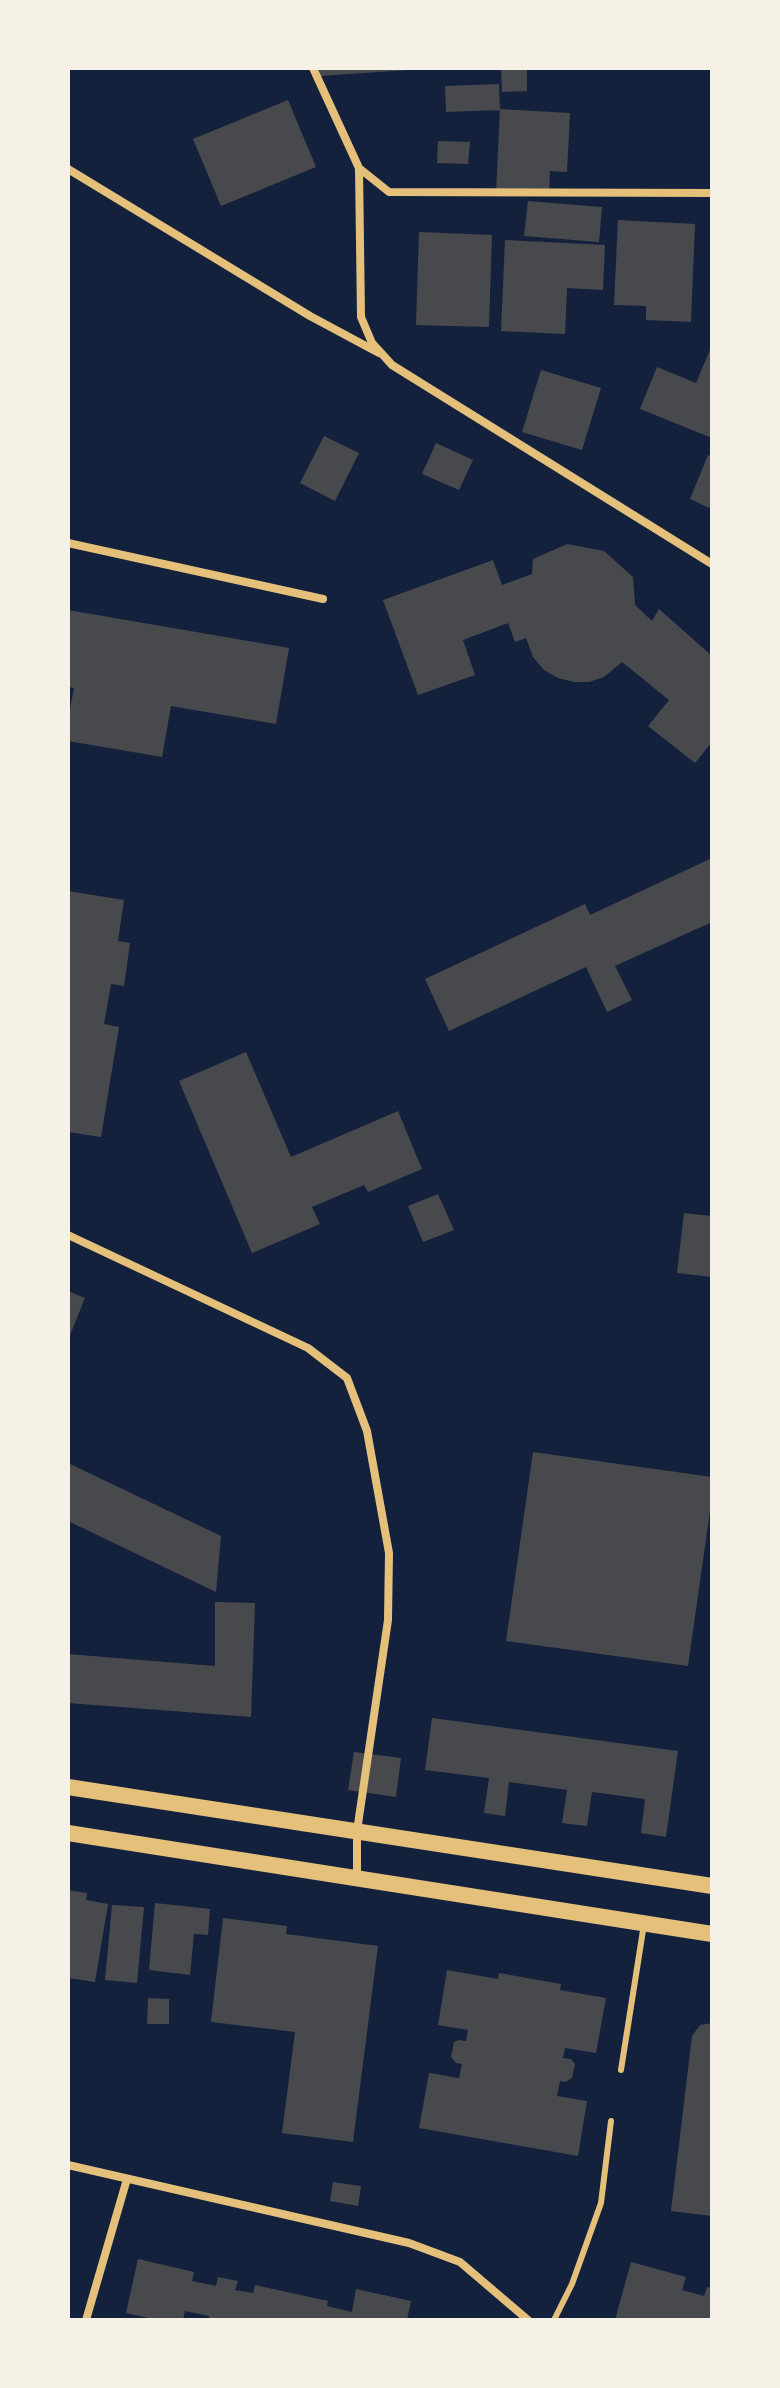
<!DOCTYPE html>
<html>
<head>
<meta charset="utf-8">
<style>
	body { margin:0 }
	#map { position:relative; width:780px; height:2388px; overflow:hidden; background:#14213d; font-family:"Exo 2",sans-serif }
	canvas { display:block }
	.frame { position:absolute; inset:0; border:70px solid #f6f1e7; pointer-events:none }
</style>
</head>
<body>
<div id="map">
<canvas width="780" height="2388"></canvas>
<div class="frame"></div>
</div>
<script>
const ctx = document.querySelector('canvas').getContext('2d');
ctx.lineJoin = 'round';
function fillPath(path, color) { ctx.fillStyle = color; ctx.fill(path, 'evenodd'); }
const poly = rows => new Path2D(rows.map(r => 'M' + r).join(''));
function trace(path, color, width, dash) { ctx.strokeStyle = color; ctx.lineWidth = width; ctx.lineCap = dash ? 'butt' : 'round'; ctx.setLineDash(dash || []); ctx.stroke(path); }
const building = poly([
	[319,68,409,68,409,70,320,76],
	[501,68,527,68,527,91,502,92],
	[499,84,500,110,446,112,445,86],
	[288,100,316,167,221,206,193,139],
	[500,109,570,113,567,172,550,171,549,195,496,192],
	[438,141,470,142,468,164,437,163],
	[528,201,602,207,599,242,524,236],
	[618,220,695,224,691,322,646,320,646,306,614,305],
	[419,232,492,235,489,327,416,325],
	[505,240,605,245,603,290,567,288,565,334,501,331],
	[712,345,712,438,640,409,657,367,696,383],
	[541,370,601,388,582,450,522,432],
	[324,436,359,453,335,501,300,483],
	[436,443,473,460,459,490,422,474],
	[708,455,712,457,712,501,709,508,690,499],
	[567,544,604,551,633,577,635,605,652,621,659,609,712,656,712,742,695,763,648,726,669,700,622,662,604,677,589,682,574,682,558,678,544,670,533,657,526,638,515,642,508,623,463,640,475,675,418,695,383,600,493,560,502,585,532,574,533,559],
	[68,610,289,648,276,724,171,706,162,757,68,741,68,720,74,688,68,687],
	[712,858,712,922,615,966,632,1000,607,1012,586,967,449,1031,425,979,585,904,590,915],
	[68,891,124,900,118,941,130,943,124,986,111,984,104,1024,119,1027,101,1137,68,1132],
	[246,1052,291,1157,398,1111,422,1169,368,1192,364,1185,312,1207,320,1224,252,1253,179,1081],
	[438,1194,454,1230,423,1242,408,1206],
	[684,1213,712,1216,712,1277,677,1273],
	[68,1291,85,1298,68,1340],
	[533,1452,712,1477,712,1497,688,1666,506,1641],
	[68,1463,221,1536,216,1592,68,1521],
	[215,1602,255,1603,251,1717,68,1703,68,1654,215,1666],
	[432,1718,678,1751,666,1837,641,1833,645,1799,592,1792,587,1826,562,1823,567,1790,509,1782,505,1816,484,1813,489,1778,425,1770],
	[354,1752,401,1758,396,1797,348,1790],
	[68,1890,87,1893,86,1900,108,1904,95,1982,68,1978],
	[155,1903,210,1909,208,1935,194,1934,190,1975,149,1970],
	[112,1905,144,1907,137,1983,105,1980],
	[223,1918,287,1926,286,1934,378,1946,353,2142,282,2133,295,2032,211,2022],
	[447,1970,498,1979,499,1973,561,1984,560,1990,606,1998,596,2053,565,2048,563,2058,571,2059,575,2064,572,2078,565,2082,560,2081,557,2096,587,2101,578,2156,419,2128,429,2073,459,2078,462,2064,456,2063,451,2057,454,2042,459,2040,466,2041,468,2030,438,2025],
	[148,1998,169,1999,169,2024,147,2024],
	[712,2023,712,2216,671,2211,692,2036,700,2025],
	[333,2182,361,2186,358,2206,330,2201],
	[138,2259,194,2272,192,2281,216,2286,218,2277,238,2281,235,2290,253,2293,255,2285,328,2301,327,2306,352,2312,356,2289,411,2301,407,2320,209,2320,209,2316,185,2311,183,2320,157,2320,126,2313],
	[631,2262,686,2277,682,2290,704,2296,707,2287,712,2288,712,2320,615,2320]
]);
const service = poly([
	[621,2070,644,1924],
	[554,2320,572,2284,601,2203,611,2121]
]);
const minor = poly([
	[313,68,359,168,389,192,712,193],
	[359,168,361,317,372,343,383,355,392,365,712,564],
	[68,169,310,316,379,353],
	[68,543,323,599],
	[68,1235,308,1348,347,1378,367,1431,389,1553,388,1620,357,1831,357,1878],
	[68,2165,409,2243,460,2262,528,2320],
	[86,2320,127,2179]
]);
const secondary = poly([
	[68,1787,712,1886],
	[68,1833,712,1934]
]);
fillPath(building, '#48494c');
trace(service, '#e5c07b', 6);
trace(minor, '#e5c07b', 8);
trace(secondary, '#e5c07b', 16);
</script>
</body>
</html>
